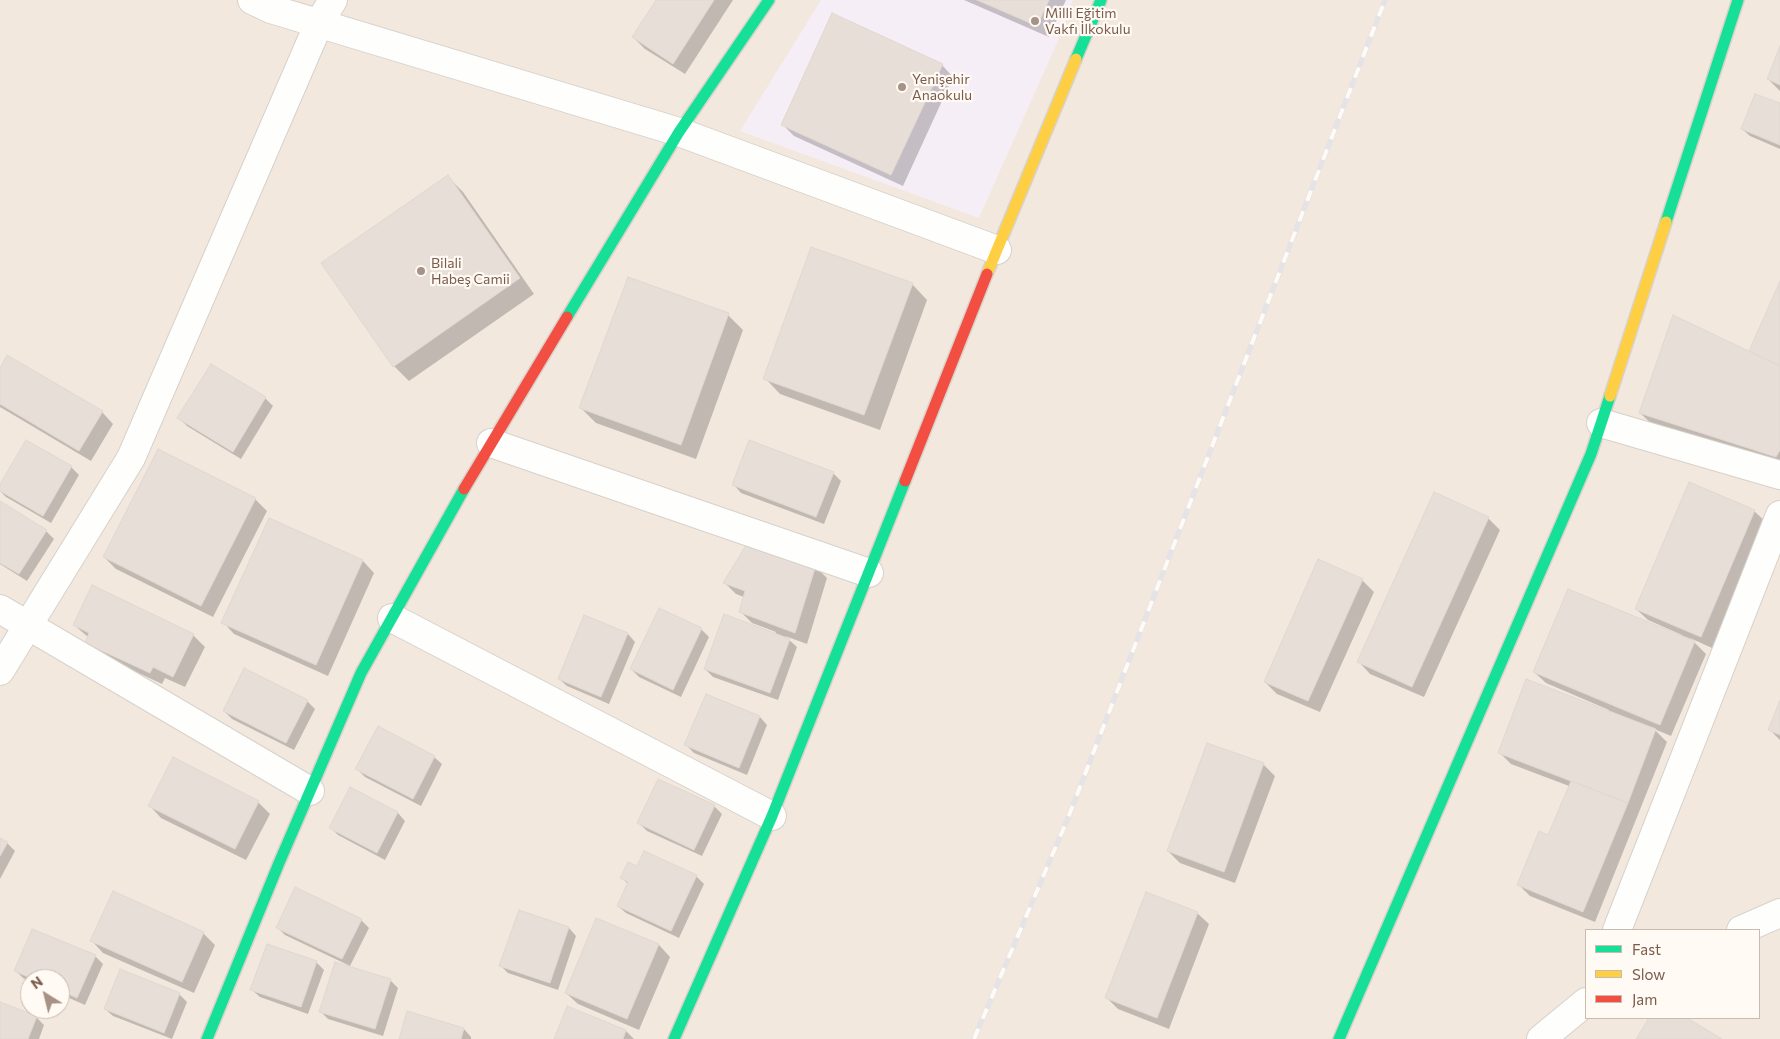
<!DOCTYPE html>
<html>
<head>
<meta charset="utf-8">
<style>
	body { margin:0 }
	#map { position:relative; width:1780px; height:1039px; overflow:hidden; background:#f9f5f0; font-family:Commissioner,sans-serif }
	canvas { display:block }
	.legend { position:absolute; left:1585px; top:929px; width:175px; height:90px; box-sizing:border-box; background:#fffaf3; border:1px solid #cabbb1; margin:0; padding:6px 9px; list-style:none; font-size:15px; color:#7a5c4d }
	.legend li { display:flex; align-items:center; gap:10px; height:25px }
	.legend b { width:25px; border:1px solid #cabbb1 }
	.north { position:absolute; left:20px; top:969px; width:50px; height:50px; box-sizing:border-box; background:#fffaf3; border:1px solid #cabbb1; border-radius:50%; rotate:324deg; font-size:14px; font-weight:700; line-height:20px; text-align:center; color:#7a5c4d }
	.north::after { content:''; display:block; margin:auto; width:18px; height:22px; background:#a69286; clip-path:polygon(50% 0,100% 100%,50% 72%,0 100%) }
</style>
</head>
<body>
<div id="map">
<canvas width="1780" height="1039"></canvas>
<ul class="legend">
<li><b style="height:6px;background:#16e098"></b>Fast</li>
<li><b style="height:6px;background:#ffcf43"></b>Slow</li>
<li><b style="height:6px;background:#f24e42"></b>Jam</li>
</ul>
<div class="north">N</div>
</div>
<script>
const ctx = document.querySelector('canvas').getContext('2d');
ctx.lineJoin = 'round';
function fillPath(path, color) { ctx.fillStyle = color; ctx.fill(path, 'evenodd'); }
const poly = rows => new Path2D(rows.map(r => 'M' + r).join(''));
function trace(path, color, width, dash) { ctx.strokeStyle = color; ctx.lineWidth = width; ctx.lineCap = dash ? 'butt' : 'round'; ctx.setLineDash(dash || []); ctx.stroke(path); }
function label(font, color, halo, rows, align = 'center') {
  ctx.font = font + ' Commissioner,sans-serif'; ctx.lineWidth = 4.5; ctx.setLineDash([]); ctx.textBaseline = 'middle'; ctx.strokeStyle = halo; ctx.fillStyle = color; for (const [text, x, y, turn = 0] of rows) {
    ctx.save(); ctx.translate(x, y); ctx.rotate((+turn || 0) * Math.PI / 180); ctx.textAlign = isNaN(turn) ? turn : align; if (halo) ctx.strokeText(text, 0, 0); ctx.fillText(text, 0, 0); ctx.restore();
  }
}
const residential = poly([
	[0,0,1780,0,1780,1039,0,1039],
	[1586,930,1759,930,1759,1018,1586,1018],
	[30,979,60,979,60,1009,30,1009]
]);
const education = poly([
	[821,0,1073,0,1057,43,979,218,740,131]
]);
const shadow = poly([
	[657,0,733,0,685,74,645,49,633,37],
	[964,0,1066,0,1049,37],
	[1780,49,1780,91,1768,79],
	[942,65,953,77,903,186,794,136,783,125],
	[1780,105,1780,149,1750,136,1742,129],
	[448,177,463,192,534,294,409,381,394,366],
	[912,284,927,300,880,430,780,394,765,378],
	[1780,284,1780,468,1656,428,1640,413,1754,355,1750,351],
	[728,315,743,330,696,459,596,423,581,408],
	[0,370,102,412,113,424,91,461,0,407],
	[265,398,273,406,241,459,187,426,179,418],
	[26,442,71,467,79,475,51,523,6,497,0,491,0,487],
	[833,473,841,481,824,524,741,493,734,485],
	[255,499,267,511,213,617,116,569,104,557],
	[0,503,46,531,54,539,27,581,0,564],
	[1754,511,1766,522,1712,648,1690,638,1706,654,1671,736,1654,729,1667,742,1595,922,1530,896,1519,885,1549,836,1569,786,1511,764,1499,752,1608,712,1609,710,1546,683,1534,672,1682,637,1682,635,1648,620,1636,609],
	[1488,518,1500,530,1424,697,1370,674,1359,662],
	[270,519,363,561,374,573,328,676,234,634,223,622],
	[815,566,827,578,807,644,785,636,797,647,778,700,713,677,705,669,775,634,776,632,752,623,740,611,744,597,736,594,724,582],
	[1362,580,1374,592,1320,712,1277,694,1265,682],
	[74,625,193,635,205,647,185,687,165,678,162,684,98,654,86,642,88,637],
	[701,629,709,637,681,697,639,677,631,669],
	[628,634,635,642,609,704,567,686,559,679],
	[707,695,760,717,767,725,747,775,694,753,686,745],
	[307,701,315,709,294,750,232,719,224,711],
	[1780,704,1780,740,1769,729],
	[434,757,442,764,421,806,365,777,357,769],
	[1263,764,1275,776,1235,883,1180,863,1168,851],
	[350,789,398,813,405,821,385,860,338,835,330,827],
	[258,802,270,814,246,860,161,818,150,806],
	[714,806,722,814,702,856,647,831,639,823],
	[0,840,7,843,15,851,0,879],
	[637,868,696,876,704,884,679,938,626,913,618,906,628,884,621,877],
	[1197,913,1209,924,1169,1029,1118,1009,1107,998],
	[597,919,659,945,670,957,639,1030,578,1004,566,993],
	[361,920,369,928,350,966,285,935,277,927],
	[569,928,576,936,558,990,508,973,501,966],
	[203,933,215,945,194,993,103,953,92,941],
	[95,956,103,964,85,1005,60,994,60,979,30,979,30,981,23,978,15,970],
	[316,962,324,970,308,1014,260,997,252,990],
	[390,980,398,988,383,1036,328,1019,320,1011],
	[179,994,187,1002,172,1039,113,1016,105,1009],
	[0,1004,36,1017,44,1025,39,1039,0,1039],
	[568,1008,626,1031,634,1039,555,1039],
	[464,1029,471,1037,471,1039,400,1039]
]);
const building = poly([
	[656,0,714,0,673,64,632,37,656,0],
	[977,0,1049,0,1037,26,977,0],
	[832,13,943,64,891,175,781,125,832,13],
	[1780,46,1780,85,1767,79,1780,46],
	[1755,94,1780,103,1780,145,1741,129,1755,94],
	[448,175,520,278,393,367,321,263,448,175],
	[811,247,913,283,864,415,763,379,811,247],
	[628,277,729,313,681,445,579,408,628,277],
	[1780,281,1780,366,1749,351,1780,281],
	[1673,315,1780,366,1780,450,1776,457,1639,413,1673,315],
	[7,355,103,411,79,451,0,404,0,368,7,355],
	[211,364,266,397,233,452,177,418,211,364],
	[26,440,72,466,43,516,0,491,0,484,26,440],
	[749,440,834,472,816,517,732,485,749,440],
	[158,449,256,498,201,606,103,557,158,449],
	[1689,482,1755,510,1701,637,1635,609,1689,482],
	[1434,492,1489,517,1412,687,1357,662,1434,492],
	[0,501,47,530,19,574,0,563,0,501],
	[269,518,363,560,316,665,221,623,269,518],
	[748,542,816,565,795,633,739,612,745,591,723,583,748,542],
	[1318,559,1363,579,1308,701,1264,682,1318,559],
	[92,585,194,634,173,677,153,667,150,673,85,643,89,633,73,625,92,585],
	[1568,589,1695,641,1660,725,1533,672,1568,589],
	[659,608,702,628,673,690,630,669,659,608],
	[724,614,790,639,770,693,704,669,724,614],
	[584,615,628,633,601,697,558,679,584,615],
	[244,668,308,700,286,743,223,711,244,668],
	[1526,679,1656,729,1628,803,1498,753,1526,679],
	[706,694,760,716,739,768,684,745,706,694],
	[1780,700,1780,735,1768,730,1780,700],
	[378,726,435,756,413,799,355,769,378,726],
	[1207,743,1264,763,1224,872,1167,851,1207,743],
	[173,757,259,801,235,849,148,806,173,757],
	[658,779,715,805,694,850,637,823,658,779],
	[1571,781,1628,803,1583,912,1517,885,1539,831,1548,835,1571,781],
	[350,787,398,812,377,853,329,828,350,787],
	[0,838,8,842,0,856,0,838],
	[644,851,697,875,671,931,617,906,628,882,620,878,628,862,637,866,644,851],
	[295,887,362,919,342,959,276,928,295,887],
	[113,891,204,932,182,982,90,941,113,891],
	[1146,892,1198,912,1157,1018,1105,998,1146,892],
	[519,910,569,927,550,983,499,966,519,910],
	[596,918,659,944,627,1019,565,993,596,918],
	[32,929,96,955,77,998,60,990,60,979,33,979,14,971,32,929],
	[267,944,317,961,301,1007,250,990,267,944],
	[335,962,391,979,375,1029,319,1012,335,962],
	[120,969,180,993,164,1033,104,1009,120,969],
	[0,1002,37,1016,28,1039,0,1039,0,1002],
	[567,1006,626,1030,623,1039,554,1039,567,1006],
	[407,1011,464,1028,461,1039,399,1039,407,1011],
	[1649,1018,1687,1018,1722,1039,1636,1039,1649,1018]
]);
const street = poly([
	[252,0,271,9,679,132,997,250],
	[1601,423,1780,475],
	[491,443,869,573],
	[0,609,310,791],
	[392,618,772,816],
	[0,671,131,458,319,23,333,0],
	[1617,930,1780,515],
	[1741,930,1780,913],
	[1541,1039,1586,1002]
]);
const fast = poly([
	[1076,59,1101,0],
	[1666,222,1738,0],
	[567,317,679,132,769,0],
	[207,1039,279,863,361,673,464,489],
	[674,1039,772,816,905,481],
	[1339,1039,1591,454,1610,396]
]);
const slow = poly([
	[987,274,1076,59],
	[1610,396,1666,222]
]);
const jam = poly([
	[905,481,987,274],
	[464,489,567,317]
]);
const rail = poly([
	[974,1039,1068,818,1385,0]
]);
const markers = [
	[1035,21,5,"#a69286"],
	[902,87,5,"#a69286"],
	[421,271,5,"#a69286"]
];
const poiNames = [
	["Milli Eğitim",1045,13],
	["Vakfı İlkokulu",1045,29],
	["Yenişehir",912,79],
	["Anaokulu",912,95],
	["Bilali",431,263],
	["Habeş Camii",431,279]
];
fillPath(residential, '#f2e8de');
fillPath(education, '#f6eef6');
fillPath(shadow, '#0003');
fillPath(building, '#e6ded7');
trace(building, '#e2d8d2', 1);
trace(street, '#d7d1cb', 30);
trace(fast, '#d9d2cb', 14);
trace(slow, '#d9d2cb', 14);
trace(jam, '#d9d2cb', 14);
trace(street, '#fefefd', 28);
trace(fast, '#16e098', 11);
trace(slow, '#ffcf43', 11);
trace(jam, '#f24e42', 11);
trace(rail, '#e6e3e7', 5.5);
trace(rail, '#fffaf3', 4, [11]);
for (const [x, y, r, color] of markers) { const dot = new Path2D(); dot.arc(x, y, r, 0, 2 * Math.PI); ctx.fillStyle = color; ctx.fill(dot); trace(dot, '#fffaf3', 2); }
label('14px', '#7a5c4d', '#fffaf3', poiNames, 'left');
</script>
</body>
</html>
